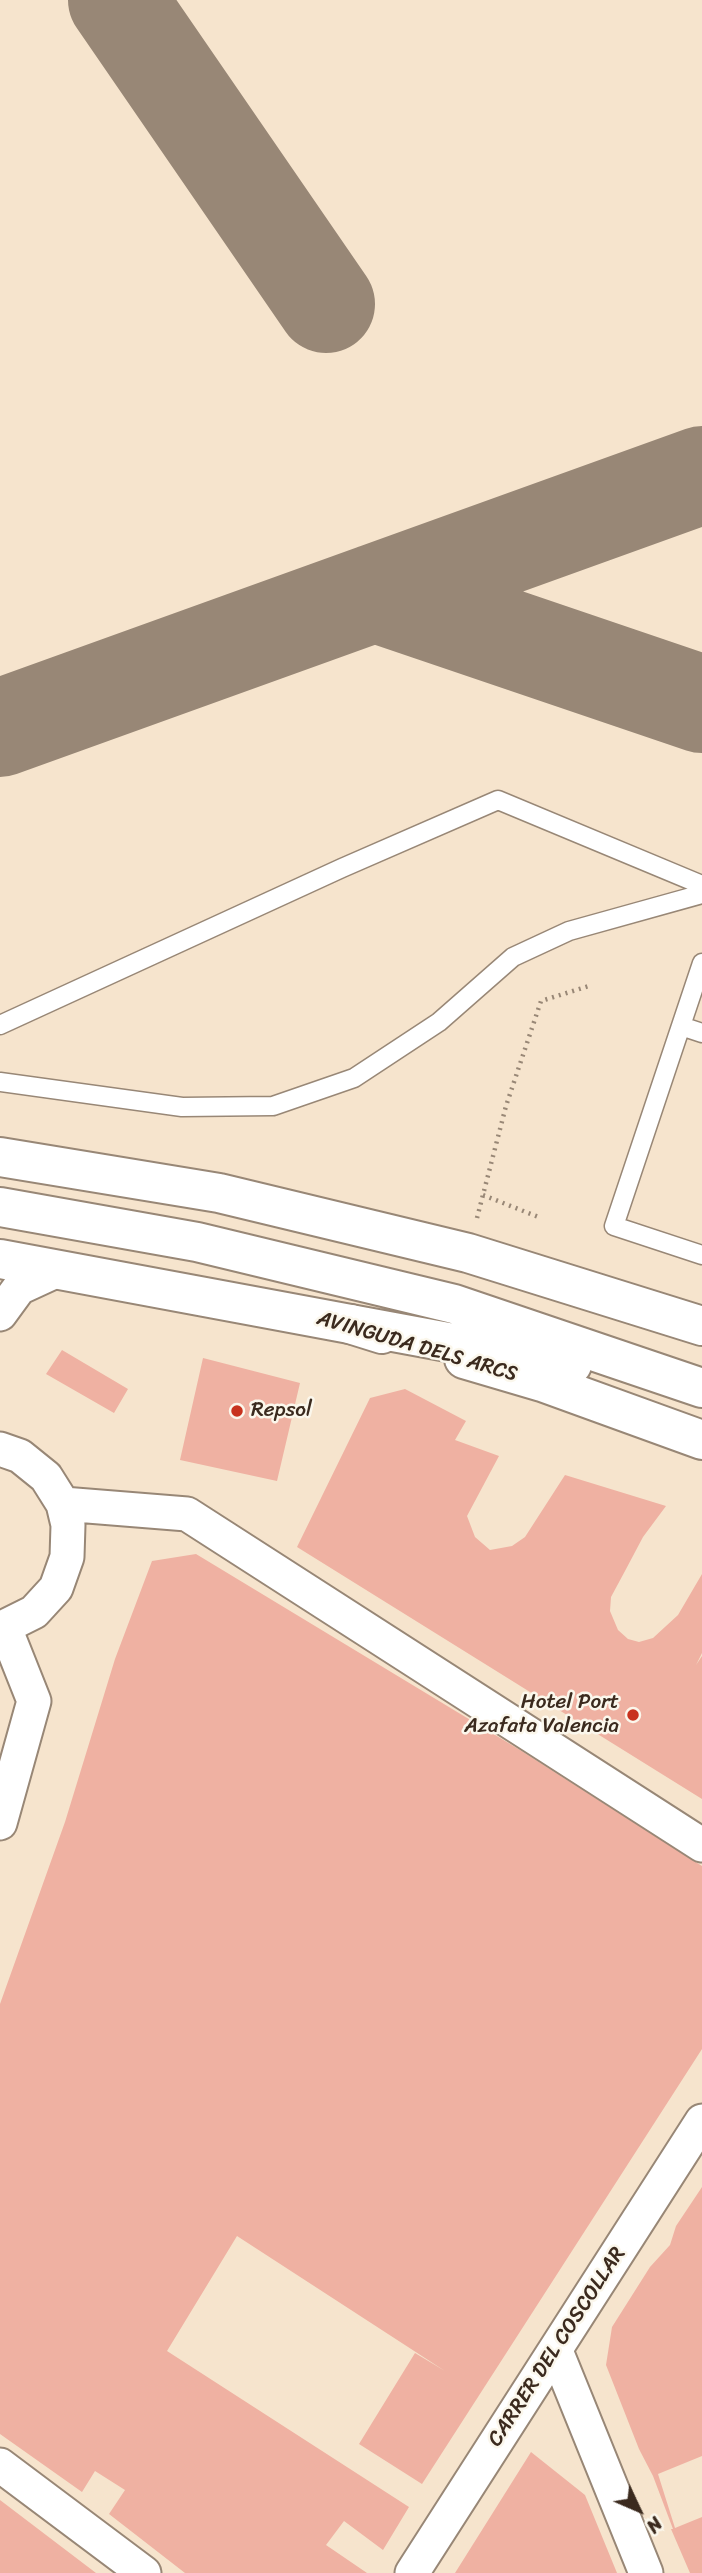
<!DOCTYPE html>
<html>
<head>
<meta charset="utf-8">
<style>
	body { margin:0 }
	#map { position:relative; width:702px; height:2573px; overflow:hidden; background:#f6e4cd; font-family:Sriracha,sans-serif }
	canvas { display:block }
	.north { position:absolute; left:604px; top:2475px; width:70px; height:70px; -webkit-text-stroke:5px #fbf7ec; paint-order:stroke; rotate:134deg; font-size:19px; font-weight:700; line-height:28px; text-align:center; color:#3b2a1e }
	.north::after { content:''; display:block; margin:auto; width:24px; height:32px; background:#3b2a1e; clip-path:polygon(50% 0,100% 100%,50% 72%,0 100%) }
</style>
</head>
<body>
<div id="map">
<canvas width="702" height="2573"></canvas>
<div class="north">N</div>
</div>
<script>
const ctx = document.querySelector('canvas').getContext('2d');
ctx.lineJoin = 'round';
const poly = rows => new Path2D(rows.map(r => 'M' + r).join(''));
function trace(path, color, width, dash) { ctx.strokeStyle = color; ctx.lineWidth = width; ctx.lineCap = dash ? 'butt' : 'round'; ctx.setLineDash(dash || []); ctx.stroke(path); }
function fillPath(path, color) { ctx.fillStyle = color; ctx.fill(path, 'evenodd'); }
function label(font, color, halo, rows, align = 'center') {
  ctx.font = font + ' Sriracha,sans-serif'; ctx.lineWidth = 5; ctx.setLineDash([]); ctx.textBaseline = 'middle'; ctx.strokeStyle = halo; ctx.fillStyle = color; for (const [text, x, y, turn = 0] of rows) {
    ctx.save(); ctx.translate(x, y); ctx.rotate((+turn || 0) * Math.PI / 180); ctx.textAlign = isNaN(turn) ? turn : align; if (halo) ctx.strokeText(text, 0, 0); ctx.fillText(text, 0, 0); ctx.restore();
  }
}
const taxiway = poly([
	[117,0,326,304],
	[375,593,702,704],
	[0,728,702,475]
]);
const building = poly([
	[62,1350,128,1389,114,1413,46,1374],
	[203,1358,300,1383,277,1481,180,1460],
	[405,1389,466,1421,455,1440,499,1456,467,1516,475,1537,490,1550,512,1546,525,1537,565,1475,666,1506,643,1537,625,1571,611,1597,610,1611,618,1630,628,1639,639,1642,653,1638,678,1615,702,1574,702,1653,696,1665,702,1656,702,1799,297,1547,370,1398],
	[196,1554,520,1750,702,1866,702,2049,422,2484,359,2444,415,2353,445,2371,237,2236,167,2351,409,2507,383,2550,344,2521,326,2545,367,2573,185,2573,109,2514,125,2490,95,2471,82,2492,0,2434,0,2004,65,1822,115,1659,152,1561],
	[702,2187,702,2456,658,2474,675,2528,702,2517,702,2573,690,2573,671,2529,673,2529,653,2476,639,2449,606,2365,612,2327,650,2267,670,2245,676,2226],
	[531,2452,585,2495,617,2573,455,2573],
	[0,2500,96,2573,0,2573]
]);
const path = poly([
	[483,1195,541,1218],
	[477,1218,506,1106,541,1001,592,985]
]);
const service = poly([
	[702,963,614,1226,702,1255],
	[0,1025,342,868,498,800,702,885],
	[681,1026,702,1033],
	[0,1082,182,1107,273,1106,354,1078,439,1022,513,957,569,931,702,894]
]);
const minor = poly([
	[0,1314,19,1288,58,1270],
	[0,1449,20,1456,46,1477,63,1504,68,1525,67,1557,56,1588,34,1612,0,1629],
	[63,1504,187,1514,702,1845],
	[0,1823,34,1701,5,1628],
	[556,2351,646,2573],
	[0,2465,144,2573],
	[412,2573,702,2121]
]);
const tertiary = poly([
	[0,1259,350,1324,382,1334],
	[464,1359,542,1382,702,1440]
]);
const motorway = poly([
	[0,1157,219,1193,468,1253,702,1326],
	[0,1207,197,1242,454,1304,702,1388],
	[350,1324,572,1365]
]);
const markers = [
	[237,1411,7,"#c8321e"],
	[633,1715,7,"#c8321e"]
];
const streetNames = [
	["AVINGUDA DELS ARCS",417,1347,16],
	["CARRER DEL COSCOLLAR",557,2347,-57]
];
const poiNames = [
	["Repsol",251,1411],
	["Hotel Port",619,1703,"right"],
	["Azafata Valencia",619,1727,"right"]
];
trace(taxiway, '#988776', 98);
fillPath(building, '#efb1a2');
trace(service, '#988776', 21);
trace(minor, '#988776', 37);
trace(tertiary, '#988776', 42);
trace(motorway, '#988776', 42);
trace(path, '#988776', 4.5, [2, 5]);
trace(service, '#fff', 18);
trace(minor, '#fff', 33);
trace(tertiary, '#fff', 38);
trace(motorway, '#fff', 38);
for (const [x, y, r, color] of markers) { const dot = new Path2D(); dot.arc(x, y, r, 0, 2 * Math.PI); ctx.fillStyle = color; ctx.fill(dot); trace(dot, '#fbf7ec', 2.5); }
label('21px', '#3b2a1e', '#fbf7ec', streetNames);
label('21px', '#3b2a1e', '#fbf7ec', poiNames, 'left');
</script>
</body>
</html>
